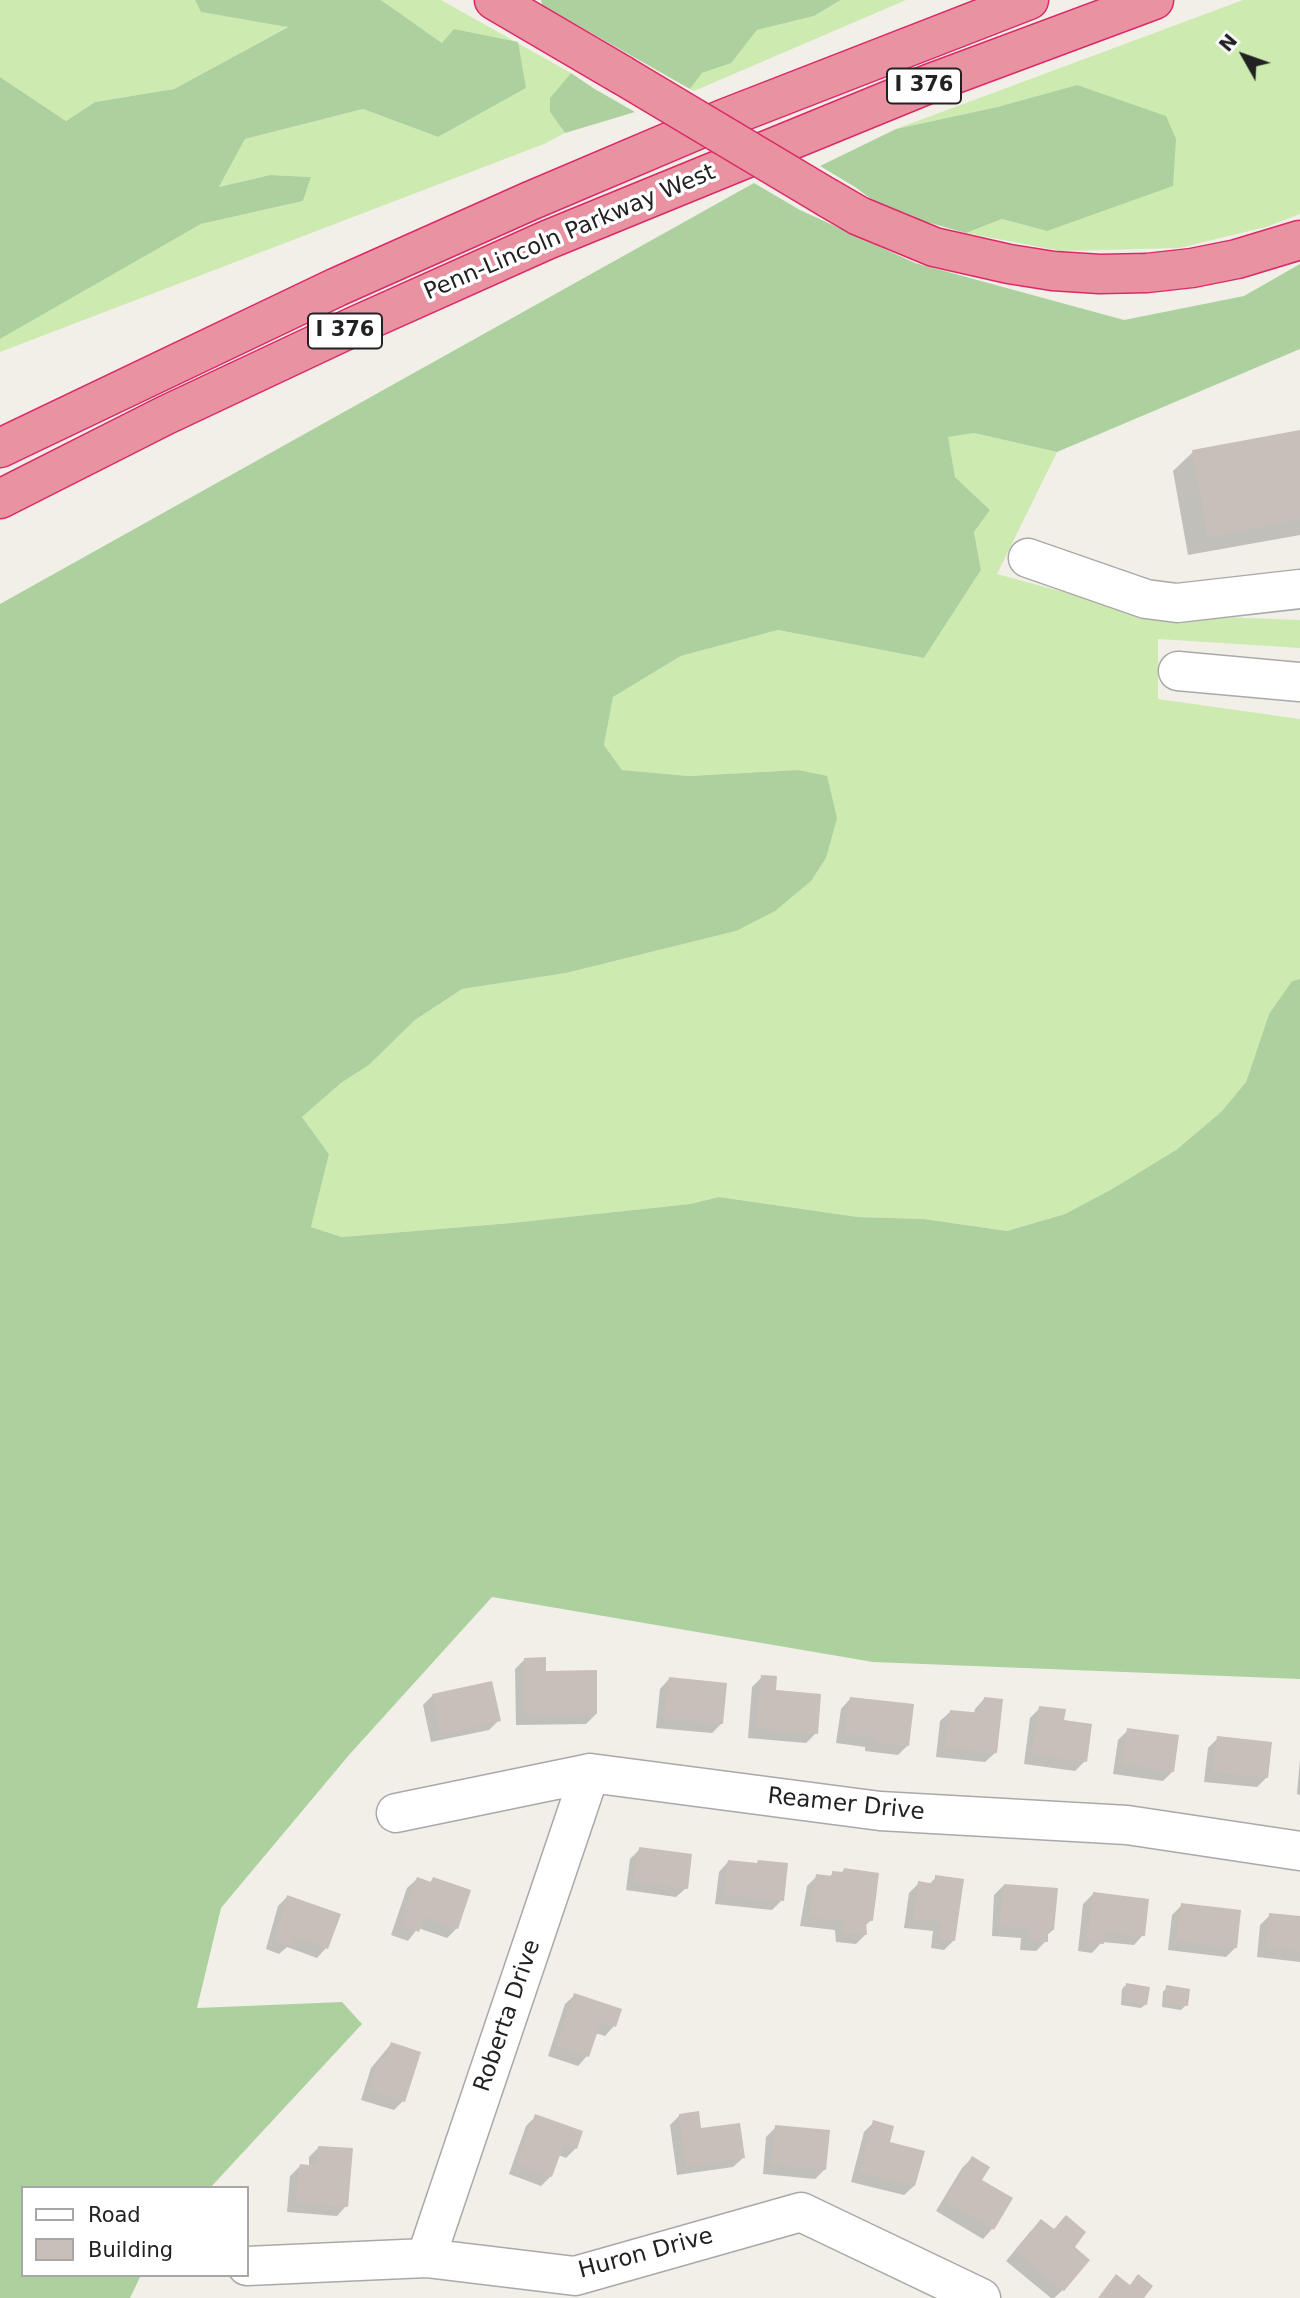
<!DOCTYPE html>
<html>
<head>
<meta charset="utf-8">
<style>
	body { margin:0 }
	#map { position:relative; width:1300px; height:2298px; overflow:hidden; background:#f2efe9; font-family:"DejaVu Sans",sans-serif }
	canvas { display:block }
	.legend { position:absolute; left:21px; top:2186px; width:228px; height:91px; box-sizing:border-box; background:#fff; border:2px solid #a7a7a7; margin:0; padding:9px 12px; list-style:none; font-size:21px; color:#222 }
	.legend li { display:flex; align-items:center; gap:14px; height:35px }
	.legend b { width:35px; border:2px solid #a7a7a7 }
	.north { position:absolute; left:1209px; top:21px; width:70px; height:70px; -webkit-text-stroke:5px #fff; paint-order:stroke; rotate:310deg; font-size:19px; font-weight:700; line-height:28px; text-align:center; color:#222 }
	.north::after { content:''; display:block; margin:auto; width:24px; height:32px; background:#222; clip-path:polygon(50% 0,100% 100%,50% 72%,0 100%) }
</style>
</head>
<body>
<div id="map">
<canvas width="1300" height="2298"></canvas>
<ul class="legend">
<li><b style="height:9px;background:#fff"></b>Road</li>
<li><b style="height:19px;background:#c7bfb8"></b>Building</li>
</ul>
<div class="north">N</div>
</div>
<script>
const ctx = document.querySelector('canvas').getContext('2d');
ctx.lineJoin = 'round';
function fillPath(path, color) { ctx.fillStyle = color; ctx.fill(path, 'evenodd'); }
const poly = rows => new Path2D(rows.map(r => 'M' + r).join(''));
function trace(path, color, width, dash) { ctx.strokeStyle = color; ctx.lineWidth = width; ctx.lineCap = dash ? 'butt' : 'round'; ctx.setLineDash(dash || []); ctx.stroke(path); }
function label(font, color, halo, rows, align = 'center') {
  ctx.font = font + ' "DejaVu Sans",sans-serif'; ctx.lineWidth = 7; ctx.setLineDash([]); ctx.textBaseline = 'middle'; ctx.strokeStyle = halo; ctx.fillStyle = color; for (const [text, x, y, turn = 0] of rows) {
    ctx.save(); ctx.translate(x, y); ctx.rotate((+turn || 0) * Math.PI / 180); ctx.textAlign = isNaN(turn) ? turn : align; if (halo) ctx.strokeText(text, 0, 0); ctx.fillText(text, 0, 0); ctx.restore();
  }
}
const grass = poly([
	[0,0,195,0,202,12,289,26,174,89,95,102,66,121,0,77],
	[381,0,441,0,571,73,550,99,550,112,565,133,544,144,0,352,0,339,201,224,303,201,311,177,270,175,219,187,245,139,363,109,438,137,526,88,442,43],
	[841,0,906,0,694,91,690,89,702,73,731,62,757,30,814,16],
	[1243,0,1300,0,1300,214,1266,227,1179,248,1061,251,966,233,1002,219,1047,231,1109,98,1077,85,997,107,896,129],
	[974,433,1057,452,997,574,1145,614,1300,620,1300,648,1158,639,1158,699,1300,719,1300,979,1292,981,1269,1014,1246,1082,1221,1112,1176,1150,1112,1189,1065,1214,1007,1231,924,1219,858,1217,719,1197,690,1204,511,1223,342,1237,311,1227,329,1154,302,1117,341,1083,369,1065,415,1020,461,989,566,973,736,931,798,770,689,776,622,770,604,745,613,697,681,656,778,630,924,658,981,570,974,532,990,510,955,477,947,437]
]);
const forest = poly([
	[195,0,381,0,442,43,454,29,518,42,526,88,438,137,363,109,245,139,219,187,270,175,311,177,303,201,201,224,0,339,0,77,66,121,95,102,174,89,288,27,201,12],
	[541,0,841,0,814,16,757,30,731,63,702,73,690,89,542,5],
	[571,73,593,88,635,112,565,133,550,112,550,98],
	[1077,85,1166,116,1176,139,1173,186,1047,231,1002,219,966,233,887,211,855,187,820,166,896,129,997,107],
	[754,183,800,210,915,263,1124,320,1244,296,1300,264,1300,349,1057,452,974,433,948,437,955,477,990,510,974,532,981,570,924,658,778,630,681,656,613,697,604,745,622,770,689,776,798,770,827,776,837,818,826,858,811,881,775,911,736,931,566,973,462,989,415,1020,369,1065,341,1083,302,1117,329,1154,311,1227,342,1237,511,1223,690,1204,719,1197,858,1217,924,1219,1007,1231,1065,1214,1112,1189,1176,1150,1221,1112,1246,1082,1269,1014,1292,981,1300,979,1300,1679,873,1662,492,1597,349,1755,221,1908,197,2008,342,2002,362,2024,210,2188,23,2188,23,2275,141,2275,130,2298,0,2298,0,604]
]);
const shadow = poly([
	[1300,432,1300,535,1188,555,1173,471,1193,452],
	[525,1659,544,1673,596,1714,586,1724,516,1725,515,1669],
	[762,1677,816,1733,806,1743,748,1738,752,1687],
	[669,1679,722,1723,712,1733,656,1728,660,1689],
	[433,1695,499,1720,489,1730,431,1742,423,1705],
	[850,1699,908,1745,898,1755,865,1751,865,1747,836,1743,841,1709],
	[984,1699,995,1753,985,1762,936,1757,940,1721,950,1712,974,1714,975,1709],
	[1040,1708,1085,1761,1075,1771,1024,1764,1030,1718],
	[1128,1730,1173,1771,1163,1781,1113,1774,1118,1740],
	[1218,1738,1267,1777,1257,1787,1204,1782,1208,1748],
	[1300,1759,1300,1795,1297,1794],
	[640,1849,686,1888,676,1897,626,1890,630,1859],
	[728,1862,782,1900,772,1910,715,1904,719,1872],
	[844,1870,871,1920,865,1926,865,1935,856,1944,836,1942,835,1930,800,1926,807,1886,817,1876,828,1878,833,1873,840,1874],
	[936,1877,954,1940,944,1950,931,1948,933,1931,904,1928,909,1893,919,1883,929,1885],
	[417,1879,429,1883,433,1879,457,1928,447,1938,418,1928,408,1941,391,1935,407,1888],
	[1004,1885,1053,1930,1046,1936,1046,1941,1036,1951,1020,1950,1021,1938,992,1936,994,1895],
	[1093,1894,1143,1935,1134,1945,1102,1942,1092,1953,1078,1951,1083,1904],
	[287,1897,326,1948,317,1958,287,1947,279,1954,266,1949,278,1906],
	[1182,1905,1236,1947,1226,1957,1168,1950,1172,1915],
	[1270,1915,1300,1918,1300,1962,1257,1957,1260,1925],
	[1126,1985,1146,2004,1141,2008,1121,2005,1122,1989],
	[1167,1987,1186,2005,1181,2010,1162,2007,1163,1992],
	[575,1995,614,2026,605,2036,595,2033,587,2056,578,2066,548,2056,565,2004],
	[391,2044,403,2101,394,2110,361,2100,371,2068],
	[680,2115,700,2130,743,2158,733,2167,677,2175,670,2125],
	[536,2116,576,2148,566,2158,558,2155,551,2176,541,2186,509,2174,526,2126],
	[874,2122,914,2186,904,2195,851,2182,864,2132],
	[776,2127,825,2169,815,2179,763,2174,766,2137],
	[319,2147,346,2206,337,2216,287,2212,290,2176,300,2166,309,2167,309,2157],
	[972,2158,980,2180,1010,2199,992,2229,983,2239,936,2211,962,2168],
	[1031,2231,1072,2247,1063,2290,1054,2298,1051,2298,1006,2261]
]);
const building = poly([
	[1300,430,1300,519,1208,537,1192,450],
	[546,1657,546,1671,597,1670,597,1714,525,1715,524,1658],
	[761,1675,777,1676,776,1690,821,1694,818,1734,756,1728],
	[669,1677,727,1683,723,1724,665,1718],
	[492,1681,501,1721,441,1734,432,1694],
	[850,1697,914,1704,909,1746,874,1742,874,1737,845,1734],
	[984,1697,1003,1699,997,1753,945,1748,950,1710,982,1713],
	[1039,1706,1066,1709,1064,1720,1092,1724,1087,1762,1032,1755],
	[1127,1728,1179,1735,1174,1772,1122,1764],
	[1217,1736,1272,1742,1268,1778,1213,1772],
	[639,1847,692,1854,688,1889,634,1881],
	[728,1860,757,1863,758,1860,788,1863,784,1901,724,1895],
	[844,1868,879,1873,873,1921,866,1920,867,1935,845,1933,844,1921,809,1917,816,1874,832,1876,832,1871,843,1872],
	[935,1875,964,1879,955,1941,940,1939,942,1922,913,1919,918,1881,935,1884],
	[417,1877,431,1882,433,1877,471,1890,458,1929,424,1917,419,1932,400,1925],
	[1004,1884,1058,1888,1054,1930,1048,1930,1048,1942,1029,1940,1030,1929,1000,1926],
	[1093,1892,1149,1899,1145,1936,1105,1932,1104,1944,1087,1942],
	[287,1895,341,1914,328,1949,294,1937,291,1946,275,1940],
	[1181,1903,1241,1910,1237,1948,1177,1941],
	[1269,1913,1300,1916,1300,1951,1266,1948],
	[1126,1983,1150,1987,1147,2005,1125,2001],
	[1166,1985,1190,1989,1188,2006,1165,2003],
	[574,1993,622,2009,616,2027,601,2022,589,2057,557,2046],
	[391,2042,421,2052,405,2102,369,2090,381,2057,386,2058],
	[699,2111,701,2128,740,2123,745,2158,686,2166,679,2114],
	[535,2114,583,2131,577,2149,564,2144,552,2177,517,2164],
	[873,2120,894,2126,890,2142,925,2151,915,2186,860,2172],
	[775,2125,830,2130,826,2170,772,2165],
	[318,2146,353,2148,348,2207,296,2203,300,2164,317,2166],
	[972,2156,990,2167,982,2180,1013,2198,994,2230,945,2201],
	[1066,2215,1086,2232,1075,2247,1090,2260,1064,2291,1015,2250,1041,2219,1054,2229],
	[1116,2274,1130,2285,1138,2274,1153,2286,1144,2298,1098,2298]
]);
const minor = poly([
	[1028,558,1146,599,1177,603,1300,589],
	[1178,671,1300,682],
	[396,1813,590,1773,880,1811,1127,1825,1300,1851],
	[426,2258,590,1773],
	[247,2266,426,2258,575,2276,801,2212,981,2298]
]);
const highway = poly([
	[494,0,622,75],
	[828,198,859,216,934,247,1009,264,1053,271,1100,274,1147,273,1192,268,1237,259,1300,240],
	[0,448,337,287,530,201,723,119,1029,0],
	[0,499,166,415,355,326,547,240,931,83,1154,0]
]);
const highwayBridge = poly([
	[622,75,828,198]
]);
const shields = [
	[924,86,74],
	[345,331,74]
];
const shieldNames = [
	["I 376",924,86],
	["I 376",345,331]
];
const streetNames = [
	["Penn-Lincoln Parkway West",570,233,-23],
	["Reamer Drive",846,1805,6],
	["Roberta Drive",508,2016,-71],
	["Huron Drive",646,2254,-15]
];
fillPath(grass, '#cdebb0');
fillPath(forest, '#add19e');
fillPath(shadow, '#0003');
fillPath(building, '#c7bfb8');
trace(minor, '#a9a9a9', 41);
trace(highway, '#dc2a67', 41);
trace(minor, '#fff', 38);
trace(highway, '#e892a2', 38);
trace(highwayBridge, '#dc2a67', 41, []);
trace(highwayBridge, '#e892a2', 38);
for (const [x, y, w] of shields) { const box = new Path2D(); box.roundRect(x - w / 2, y - 17.5, w, 35, 5); ctx.fillStyle = '#fff'; ctx.fill(box); trace(box, '#222', 2); }
label('bold 21px', '#222', null, shieldNames);
label('23px', '#222', '#fff', streetNames);
</script>
</body>
</html>
